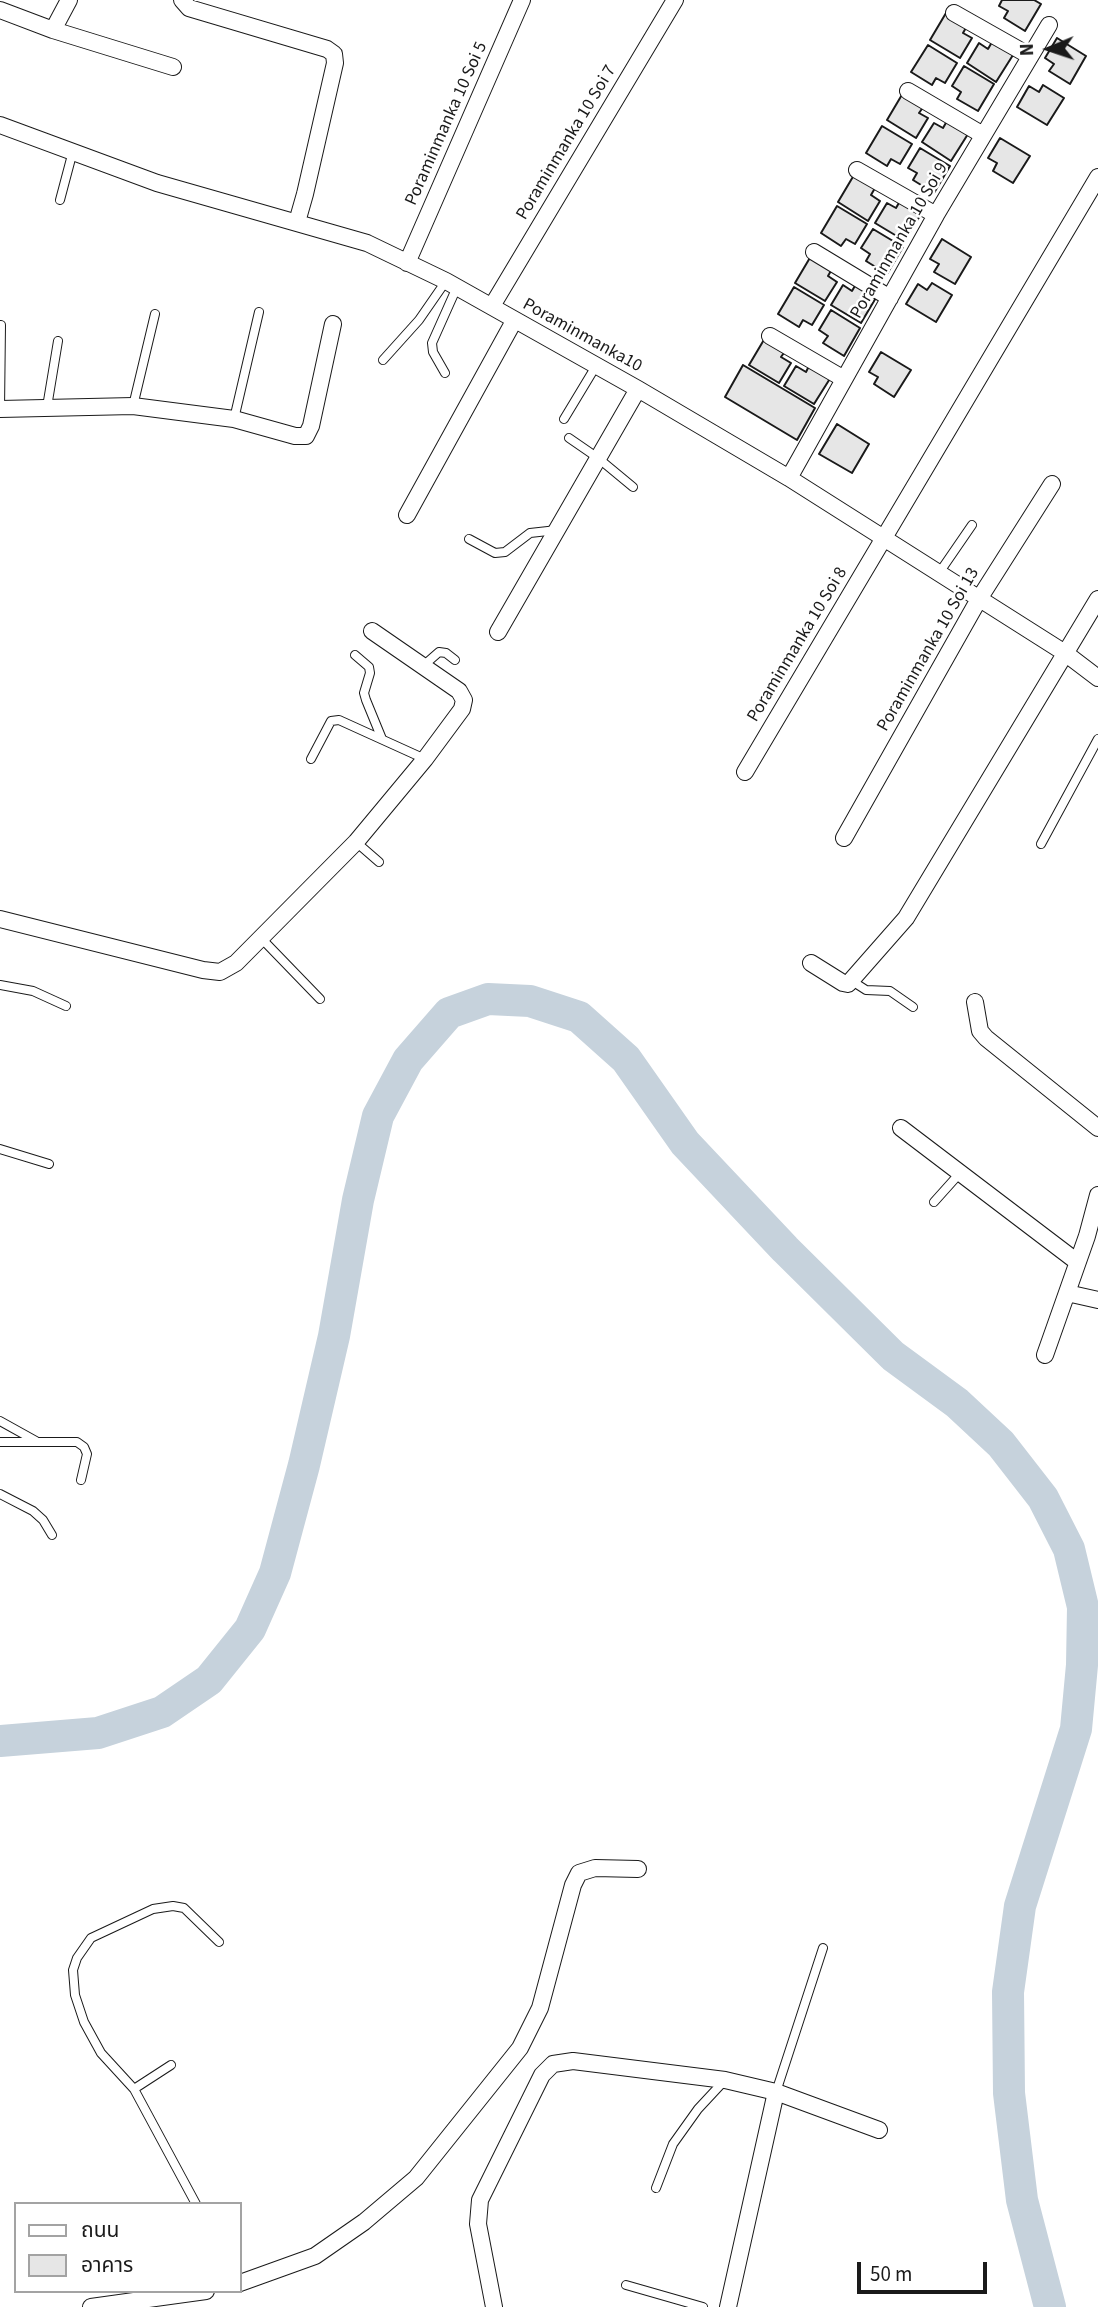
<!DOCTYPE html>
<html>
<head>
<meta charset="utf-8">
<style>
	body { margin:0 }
	#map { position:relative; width:1098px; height:2307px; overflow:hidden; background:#fff; font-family:"Source Sans 3","Noto Sans Thai",sans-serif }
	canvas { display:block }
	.legend { position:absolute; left:14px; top:2202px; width:228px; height:91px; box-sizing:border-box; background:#fff; border:2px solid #a3a3a3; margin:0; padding:9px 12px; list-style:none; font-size:21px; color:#1a1a1a }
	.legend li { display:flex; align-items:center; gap:14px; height:35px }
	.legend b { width:35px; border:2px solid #a3a3a3 }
	.north { position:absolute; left:1014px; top:14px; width:70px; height:70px; -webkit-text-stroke:5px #fff; paint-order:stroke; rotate:268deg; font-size:19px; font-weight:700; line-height:28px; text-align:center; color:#1a1a1a }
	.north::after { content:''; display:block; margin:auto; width:24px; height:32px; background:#1a1a1a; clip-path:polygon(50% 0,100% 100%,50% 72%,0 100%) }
	.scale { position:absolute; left:857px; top:2262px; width:130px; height:32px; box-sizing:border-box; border:4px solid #1a1a1a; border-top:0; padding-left:9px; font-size:21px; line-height:24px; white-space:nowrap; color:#1a1a1a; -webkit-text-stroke:5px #fff; paint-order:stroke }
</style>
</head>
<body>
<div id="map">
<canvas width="1098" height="2307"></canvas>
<ul class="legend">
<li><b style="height:9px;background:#fff"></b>ถนน</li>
<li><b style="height:19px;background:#e6e6e6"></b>อาคาร</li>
</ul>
<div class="north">N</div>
<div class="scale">50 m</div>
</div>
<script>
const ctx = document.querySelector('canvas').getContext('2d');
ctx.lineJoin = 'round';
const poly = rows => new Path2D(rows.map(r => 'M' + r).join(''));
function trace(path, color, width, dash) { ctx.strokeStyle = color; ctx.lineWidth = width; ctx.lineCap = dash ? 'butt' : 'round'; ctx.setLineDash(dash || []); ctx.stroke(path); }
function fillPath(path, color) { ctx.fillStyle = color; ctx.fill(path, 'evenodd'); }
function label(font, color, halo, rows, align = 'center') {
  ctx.font = font + ' "Source Sans 3",sans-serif'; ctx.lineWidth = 5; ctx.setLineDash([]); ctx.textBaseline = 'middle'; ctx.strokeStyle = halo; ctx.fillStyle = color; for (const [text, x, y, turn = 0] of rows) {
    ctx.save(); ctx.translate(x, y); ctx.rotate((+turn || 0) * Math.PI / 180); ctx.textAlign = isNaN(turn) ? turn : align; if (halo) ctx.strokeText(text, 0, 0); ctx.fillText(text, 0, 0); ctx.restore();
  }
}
const river = poly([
	[0,1741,98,1733,162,1712,209,1680,250,1629,275,1573,304,1465,334,1336,358,1200,378,1116,408,1060,449,1013,488,999,530,1001,579,1017,626,1059,685,1143,785,1249,893,1356,957,1403,1001,1444,1043,1498,1069,1549,1083,1607,1082,1665,1076,1729,1020,1906,1008,1992,1009,2093,1022,2200,1050,2307]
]);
const building = poly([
	[1002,0,1034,0,1041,4,1025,31,1004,18,1008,11,999,6,1002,0],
	[946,13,967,26,963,33,972,38,960,58,930,40,946,13],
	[1057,38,1086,56,1070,84,1049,71,1054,64,1045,58,1057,38],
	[992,42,1013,55,996,82,967,63,979,43,988,49,992,42],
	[928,45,957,63,945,83,936,78,932,85,911,72,928,45],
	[964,66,994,84,978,111,957,99,961,92,952,86,964,66],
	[1043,85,1064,98,1047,125,1017,107,1029,86,1039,92,1043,85],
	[903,93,924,106,919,113,928,118,916,138,887,120,903,93],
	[947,121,968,134,951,161,922,142,934,123,943,128,947,121],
	[882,126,912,144,900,164,891,159,887,166,866,153,882,126],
	[1000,138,1030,156,1013,183,993,171,997,163,988,158,1000,138],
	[920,148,950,166,934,193,913,180,917,173,908,168,920,148],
	[854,175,875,188,871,195,880,201,868,221,838,202,854,175],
	[900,201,921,214,905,241,875,223,887,203,896,208,900,201],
	[837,206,867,224,855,244,846,239,841,246,821,233,837,206],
	[873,229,903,247,887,274,866,261,870,254,861,248,873,229],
	[942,239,971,257,955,284,934,272,939,264,930,259,942,239],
	[811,256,832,269,828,276,837,282,825,301,795,283,811,256],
	[932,283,952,295,936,322,906,304,918,284,927,290,932,283],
	[856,284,877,296,861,323,831,305,843,285,852,291,856,284],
	[794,287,824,305,812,325,803,320,799,327,778,314,794,287],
	[831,310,860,328,844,356,823,343,828,336,819,330,831,310],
	[765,338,786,350,781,357,791,363,779,383,749,365,765,338],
	[881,352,911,370,894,397,874,384,878,377,869,372,881,352],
	[810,364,831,377,814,404,784,386,796,366,806,372,810,364],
	[743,365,815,408,797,440,725,397,743,365],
	[837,424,869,444,852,473,819,454,837,424]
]);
const service = poly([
	[60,200,73,151],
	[383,360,419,320,446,281],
	[445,373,433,352,432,343,457,287],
	[133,406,155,314],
	[47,407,58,341],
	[0,409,1,325],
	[234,419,259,312],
	[564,419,596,366],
	[569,438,598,458,633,487],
	[469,539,495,553,505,552,530,533,557,530],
	[939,573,972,525],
	[355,655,369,667,370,673,364,693,366,700,382,739],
	[423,666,439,652,446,653,455,660],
	[311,759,331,721,339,720,425,759],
	[356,842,379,862],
	[1041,844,1098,739],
	[261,938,320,999],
	[852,981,866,990,890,991,913,1007],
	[0,985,33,991,66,1006],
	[0,1149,49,1164],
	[934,1202,960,1173],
	[0,1421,36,1441],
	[0,1442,77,1442,84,1447,87,1454,81,1480],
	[0,1494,33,1511,43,1520,52,1535],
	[134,2089,171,2065],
	[776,2092,823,1948],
	[656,2188,673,2144,698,2109,725,2080],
	[196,2204,134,2089,101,2053,84,2022,75,1995,73,1970,77,1958,91,1938,153,1909,173,1906,184,1908,219,1942],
	[626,2285,703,2307]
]);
const minor = poly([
	[182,0,189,8,327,49,334,54,335,63,305,194,297,222],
	[0,10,53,30,173,67],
	[954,13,1030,56],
	[53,30,69,0],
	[908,91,983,135],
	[0,125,157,183,367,243,446,281,638,389,789,478,1065,653,1098,678],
	[857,170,936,215],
	[814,252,890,298],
	[407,263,522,0],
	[492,306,675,0],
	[770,336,844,379],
	[0,409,133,406,234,419,295,436,306,436,311,426,333,324],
	[789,478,936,215,1049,25],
	[407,515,514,321],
	[498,632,638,389],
	[745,772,1098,177],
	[844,838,979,599,1052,484],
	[0,919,203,970,220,972,236,963,356,842,425,759,462,709,464,700,459,691,372,631],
	[811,963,843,983,848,984,906,918,1098,599],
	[975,1002,980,1031,986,1038,1098,1128],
	[901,1128,1076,1261],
	[1067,1293,1098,1300],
	[1045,1355,1087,1236,1098,1195],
	[240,2283,315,2256,364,2222,416,2178,520,2048,540,2008,573,1885,579,1873,595,1868,638,1869],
	[91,2307,206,2291],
	[494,2307,478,2224,480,2200,542,2075,553,2064,573,2061,725,2080,776,2092,879,2130],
	[728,2307,776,2092]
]);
const streetNames = [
	["Poraminmanka 10 Soi 5",447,124,-66],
	["Poraminmanka 10 Soi 7",567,143,-59],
	["Poraminmanka 10 Soi 9",900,241,-60],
	["Poraminmanka10",582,336,29],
	["Poraminmanka 10 Soi 8",798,645,-59],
	["Poraminmanka 10 Soi 13",929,650,-60]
];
trace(river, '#c6d2dc', 32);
fillPath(building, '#e6e6e6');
trace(building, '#1a1a1a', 2);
trace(service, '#1a1a1a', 10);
trace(minor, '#1a1a1a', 18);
trace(service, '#fff', 8);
trace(minor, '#fff', 16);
label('18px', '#1a1a1a', '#fff', streetNames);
</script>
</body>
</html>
